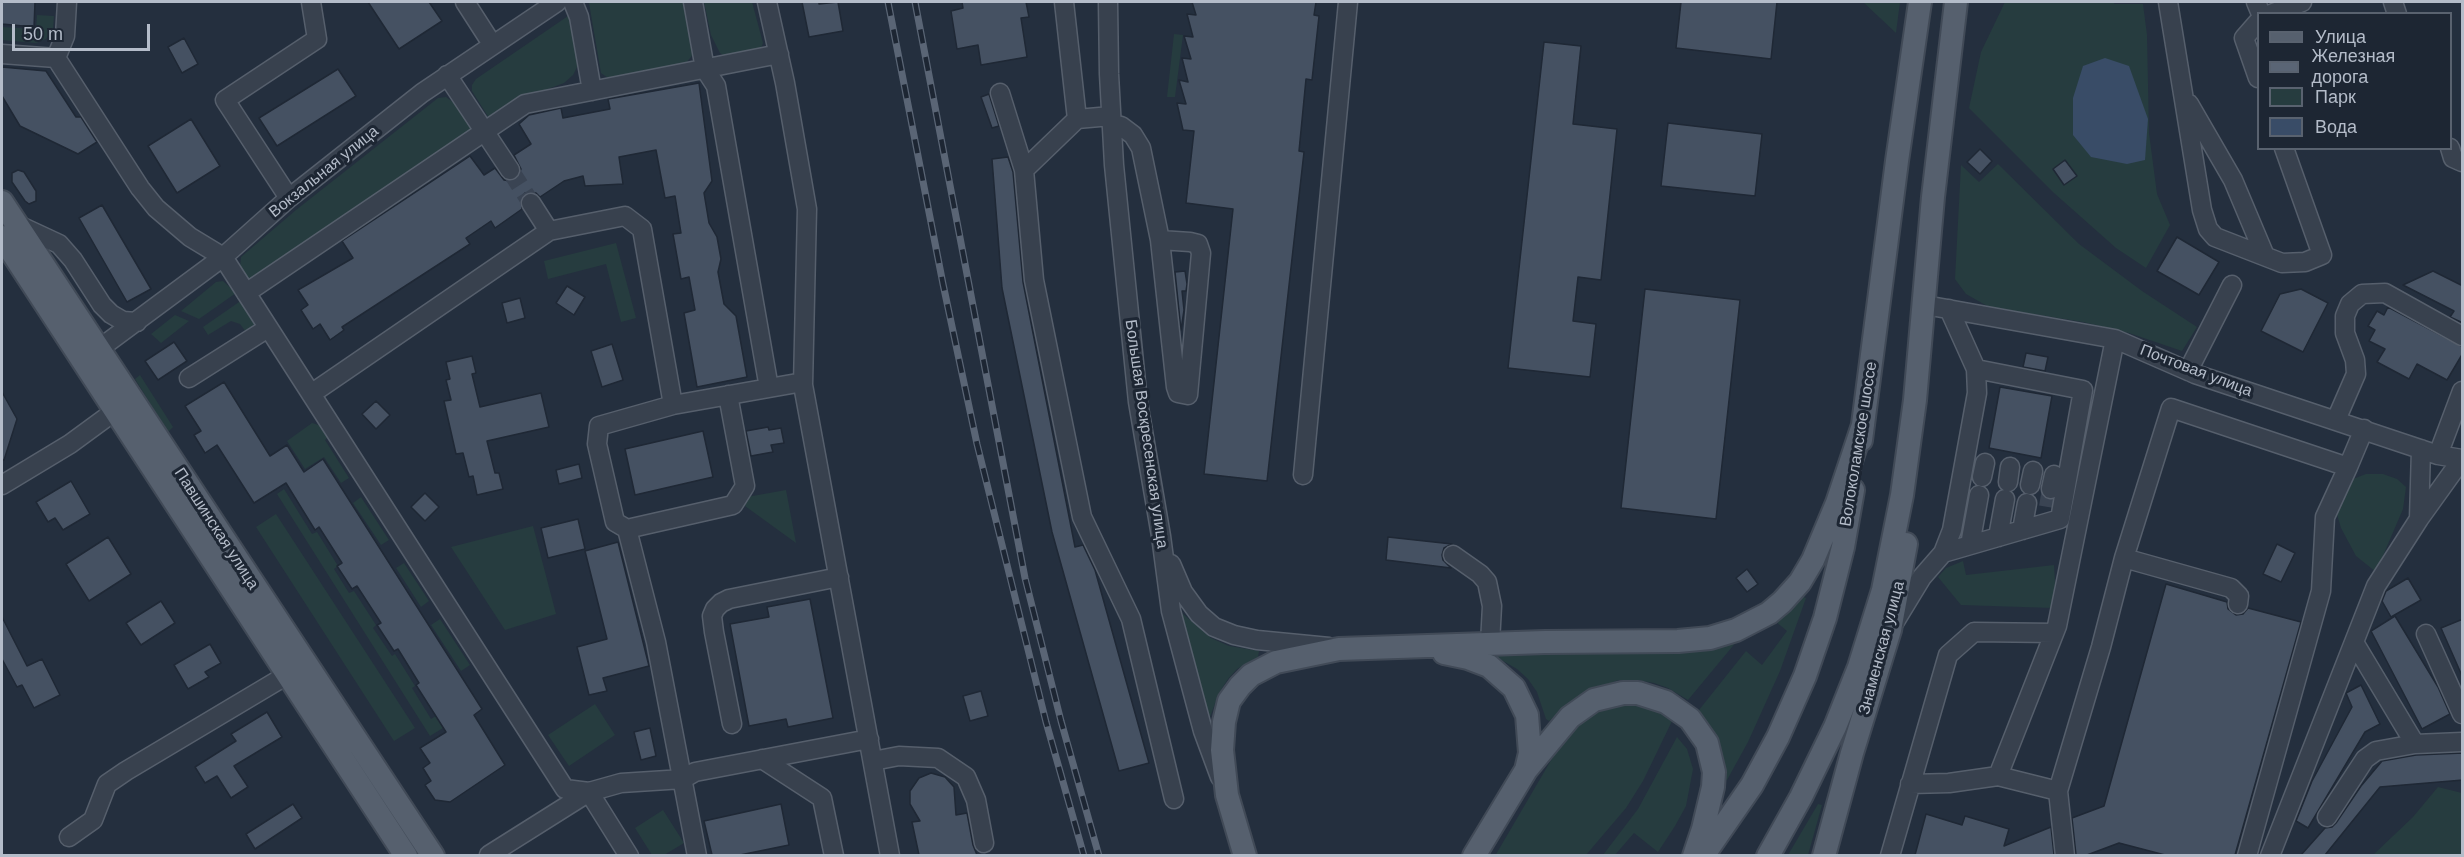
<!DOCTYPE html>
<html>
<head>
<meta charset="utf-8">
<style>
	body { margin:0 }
	#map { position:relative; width:2464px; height:857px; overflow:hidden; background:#242f3e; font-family:Arial,sans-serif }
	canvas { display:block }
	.frame { position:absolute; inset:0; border:3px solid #b4bcc9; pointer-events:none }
	.legend { position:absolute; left:2257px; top:12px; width:195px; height:138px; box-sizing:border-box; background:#1d2633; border:2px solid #59626f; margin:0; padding:8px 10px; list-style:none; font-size:18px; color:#b4bcc9 }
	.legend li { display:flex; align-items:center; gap:12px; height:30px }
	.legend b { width:30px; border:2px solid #59626f }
	.scale { position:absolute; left:12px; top:24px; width:138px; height:27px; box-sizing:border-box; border:3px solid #b4bcc9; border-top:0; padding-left:8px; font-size:18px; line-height:21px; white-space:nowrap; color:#b4bcc9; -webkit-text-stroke:4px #1d2633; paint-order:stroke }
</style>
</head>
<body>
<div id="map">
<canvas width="2464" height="857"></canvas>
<div class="frame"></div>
<ul class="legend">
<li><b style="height:8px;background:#56606e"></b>Улица</li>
<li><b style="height:8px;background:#5a6575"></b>Железная дорога</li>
<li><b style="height:16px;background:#263c3f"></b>Парк</li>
<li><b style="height:16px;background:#394c67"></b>Вода</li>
</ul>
<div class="scale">50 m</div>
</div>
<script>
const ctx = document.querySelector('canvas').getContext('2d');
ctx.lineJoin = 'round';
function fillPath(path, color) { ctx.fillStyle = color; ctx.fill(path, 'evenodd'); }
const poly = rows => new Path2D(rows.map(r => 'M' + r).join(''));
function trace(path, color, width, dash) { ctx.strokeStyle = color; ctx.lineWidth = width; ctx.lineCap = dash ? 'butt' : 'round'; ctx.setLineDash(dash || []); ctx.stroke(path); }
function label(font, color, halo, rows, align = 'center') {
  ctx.font = font + ' Arial,sans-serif'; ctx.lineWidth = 6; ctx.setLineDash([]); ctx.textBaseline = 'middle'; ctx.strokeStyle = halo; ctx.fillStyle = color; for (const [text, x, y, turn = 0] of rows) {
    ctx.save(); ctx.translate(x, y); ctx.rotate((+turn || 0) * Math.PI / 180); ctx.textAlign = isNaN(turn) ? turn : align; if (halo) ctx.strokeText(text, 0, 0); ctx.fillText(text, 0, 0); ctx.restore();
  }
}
const green = poly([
	[590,2,686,2,695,52,686,63,608,78,601,73,589,3],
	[704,2,752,2,763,43,761,48,724,56,720,53,711,35],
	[1863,2,1900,2,1896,33],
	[2005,2,2112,2,2115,4,2143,4,2147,35,2149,133,2157,194,2170,225,2146,268,2116,248,2054,193,1969,108,1981,52],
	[37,15,54,16,53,30,46,39,36,43,2,40,2,27,36,29],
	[568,16,572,19,578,52,578,65,573,75,564,83,518,100,489,118,472,91,472,85,476,79],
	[1174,34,1183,35,1175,97,1167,97],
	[446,97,457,105,473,130,248,281,240,268,241,257,296,210,438,98],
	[1998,164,2079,244,2142,291,2197,327,2182,351,2129,333,2083,322,1989,307,1966,294,1955,279,1961,165,1979,182],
	[616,243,636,318,621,322,606,264,548,279,544,261],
	[223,281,236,293,199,319,181,311,216,282],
	[242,300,256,321,251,329,246,332,240,324,231,321,208,335,203,327],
	[175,315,189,321,161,343,151,334],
	[140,375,173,427,168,432,135,379],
	[312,423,322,426,329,436,325,440,349,478,341,483,324,457,305,469,287,441],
	[2366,474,2383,474,2397,479,2406,487,2403,509,2376,572,2356,556,2341,528,2336,511,2343,489,2353,479],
	[284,489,312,534,317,532,338,566,334,569,349,593,354,591,376,625,373,628,392,656,395,654,415,686,412,688,431,719,436,716,443,728,430,736,277,494],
	[786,490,796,543,745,506,747,497],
	[361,497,389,540,381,545,353,503],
	[276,514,415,728,394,741,256,527],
	[533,526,556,614,505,630,451,547],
	[1963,561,1966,575,2054,565,2055,582,2053,608,1961,605,1938,577,1946,568],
	[404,563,429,601,421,607,396,568],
	[1799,595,1806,598,1780,671,1748,742,1727,780,1721,779,1715,735,1699,710,1746,651,1762,665,1787,631,1775,621],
	[1182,613,1211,638,1229,646,1259,651,1258,657,1237,669,1228,679,1219,693,1210,717,1208,717],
	[440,619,470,665,461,671,431,625],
	[1737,641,1688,700,1668,688,1654,683,1637,680,1619,680,1590,690,1577,697,1549,721,1546,719,1537,692,1528,679,1517,669,1491,654],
	[595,704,615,735,569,766,548,735],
	[1627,705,1640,705,1662,711,1673,719,1643,781,1626,808,1586,855,1495,856,1557,750,1573,730,1598,710],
	[1677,737,1687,749,1693,769,1686,806,1675,826,1658,852,1634,833,1615,855,1603,855,1638,809],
	[2438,787,2462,793,2462,855,2373,855,2413,817],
	[1818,804,1822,805,1808,855,1788,855],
	[663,810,684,843,664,855,652,855,635,828]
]);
const water = poly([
	[2105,58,2129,66,2148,119,2145,160,2127,164,2091,157,2073,135,2073,98,2083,66]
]);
const building = poly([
	[2,2,35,2,34,27,2,24,2,2],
	[368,2,429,2,442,21,399,49,368,2],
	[802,2,819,2,819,4,838,2,843,31,809,37,802,2],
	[962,2,1026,2,1029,17,1021,18,1027,57,981,65,978,45,957,49,951,11,963,8,962,2],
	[1192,2,1316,2,1314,15,1319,16,1312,80,1306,79,1299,151,1304,152,1267,481,1204,474,1233,209,1186,203,1194,131,1183,130,1177,103,1186,104,1179,80,1188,82,1182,58,1191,59,1184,36,1193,37,1187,14,1196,15,1192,2],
	[1681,2,1777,2,1771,59,1676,48,1681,2],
	[184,38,198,64,182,73,168,47,184,38],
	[1544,42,1581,46,1573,124,1617,129,1601,280,1578,277,1573,321,1596,324,1590,377,1508,368,1544,42],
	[2,67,46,71,76,117,81,117,97,142,78,154,20,126,2,96,2,67],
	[338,69,356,96,277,146,259,118,338,69],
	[699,83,712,181,704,193,709,223,717,237,721,259,718,272,724,304,736,316,747,377,697,387,684,313,695,310,689,277,681,279,673,234,681,233,675,196,665,198,656,150,619,157,623,184,585,186,583,176,564,181,540,197,536,193,525,193,521,198,522,209,495,228,491,221,466,238,470,244,342,327,344,330,330,340,320,324,313,329,301,310,308,305,298,290,353,258,342,241,470,156,484,175,495,168,504,180,510,181,517,179,521,169,514,155,531,144,519,124,529,115,561,108,563,118,610,109,608,99,699,83],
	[989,94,999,126,992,128,981,97,989,94],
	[191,119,220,166,177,193,148,146,191,119],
	[1668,123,1762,134,1755,196,1661,186,1668,123],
	[1980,149,1992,161,1980,174,1967,162,1980,149],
	[1008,157,1013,172,1023,282,1075,547,1083,545,1095,570,1149,763,1119,771,1052,532,1002,288,992,159,1008,157],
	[2065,160,2077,176,2064,185,2053,169,2065,160],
	[18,170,24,172,36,191,36,201,29,204,25,201,12,182,12,173,18,170],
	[102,205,151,289,127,302,79,218,102,205],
	[2177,237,2219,262,2199,295,2157,271,2177,237],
	[1185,271,1187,284,1186,291,1182,291,1184,310,1181,330,1175,272,1185,271],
	[2433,271,2463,286,2463,323,2450,317,2454,311,2403,285,2433,271],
	[567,286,585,297,574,315,556,303,567,286],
	[1645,289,1740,300,1716,519,1621,508,1645,289],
	[2301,289,2328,303,2303,352,2261,331,2280,294,2301,289],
	[520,298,525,318,507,323,502,303,520,298],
	[2388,307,2463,347,2463,353,2447,380,2417,364,2409,379,2377,362,2385,349,2369,341,2375,330,2368,326,2377,311,2384,315,2388,307],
	[174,342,187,361,158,380,145,361,174,342],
	[612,344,623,380,602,387,591,351,612,344],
	[2026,353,2048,357,2045,371,2023,367,2026,353],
	[472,356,476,373,472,374,480,407,541,393,549,427,487,441,495,473,499,473,503,489,477,495,473,476,469,477,463,453,456,454,444,401,451,400,446,380,450,379,446,362,472,356],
	[224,382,270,456,287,445,304,472,323,459,482,709,474,715,505,765,450,802,435,800,425,785,431,781,423,768,430,763,420,748,446,732,416,685,419,683,398,649,394,651,377,625,381,623,357,586,352,589,337,566,342,563,319,527,315,530,286,483,254,503,217,445,205,453,194,435,201,431,185,406,224,382],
	[2000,387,2052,396,2041,458,1989,448,2000,387],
	[2,392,17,419,4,460,2,460,2,392],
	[376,401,390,415,376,429,362,414,376,401],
	[768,427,769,430,781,428,784,443,771,445,773,452,751,456,746,431,768,427],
	[703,431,713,477,635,495,625,449,703,431],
	[579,464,582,478,559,484,556,470,579,464],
	[71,481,90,514,63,530,55,518,48,522,36,502,71,481],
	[425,493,439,507,425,521,411,507,425,493],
	[578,519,585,549,548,558,541,528,578,519],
	[108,537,131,574,89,601,66,564,108,537],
	[1388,537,1452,544,1444,548,1442,555,1443,560,1451,568,1386,560,1388,537],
	[618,542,649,666,603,678,607,691,589,695,577,647,607,639,585,551,618,542],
	[2277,544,2295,553,2281,582,2263,574,2277,544],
	[1747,569,1758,584,1747,592,1736,578,1747,569],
	[2408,578,2421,600,2391,617,2382,601,2386,591,2408,578],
	[2166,584,2227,602,2228,609,2236,615,2243,614,2248,608,2301,622,2235,855,2165,855,2119,843,2087,855,2076,855,2072,818,2104,806,2166,584],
	[810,599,833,718,788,727,786,719,749,726,730,624,769,617,767,607,810,599],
	[161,601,175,623,141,645,126,623,161,601],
	[2395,616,2438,687,2450,714,2422,729,2371,631,2395,616],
	[2,617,27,666,42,659,60,695,34,708,22,685,17,687,2,659,2,617],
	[2463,619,2463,678,2441,628,2463,619],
	[210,644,221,663,205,672,209,677,188,689,174,665,210,644],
	[2361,685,2380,724,2365,732,2308,828,2296,821,2312,781,2352,707,2346,693,2361,685],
	[981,691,988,716,970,721,963,696,981,691],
	[267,712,282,737,234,766,248,787,231,798,217,776,205,783,195,767,236,741,231,734,267,712],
	[650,728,656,756,641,760,634,732,650,728],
	[2463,753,2463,780,2380,787,2325,855,2301,855,2325,828,2332,827,2336,823,2361,786,2382,761,2416,755,2463,753],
	[931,773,945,777,954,787,956,815,967,813,973,845,977,855,919,855,912,822,920,821,910,804,910,791,919,778,931,773],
	[293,804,302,818,255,849,246,834,293,804],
	[781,804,789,845,740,855,712,855,704,821,781,804],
	[1926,814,1962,825,1965,816,2009,829,2004,846,2051,827,2054,855,1915,855,1926,814]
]);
const minorTunnel = poly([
	[510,170,531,203],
	[2048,507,2051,489]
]);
const minor = poly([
	[465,2,492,44],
	[573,2,579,17,592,91],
	[767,2,785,83,807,209,803,385,890,856],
	[1064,2,1077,119,1111,116],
	[1108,2,1109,74,1114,165,1138,402,1161,536,1171,611,1203,731,1220,777],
	[2168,2,2202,210,2208,229,2215,237,2282,263,2305,262,2322,255,2284,148],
	[2256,2,2261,14],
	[2393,2,2397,14],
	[2271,14,2302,2],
	[2258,22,2244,38,2258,78],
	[2,54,56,58,140,188,156,208,190,237,223,257,565,789,589,792,621,783,683,779,695,772,869,739],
	[56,58,65,36,67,2],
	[447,75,510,170],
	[1000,93,1024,170,1034,280,1082,517,1131,619,1174,799],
	[2189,104,2233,180,2265,256],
	[1111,123,1121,126,1133,135,1141,148,1160,240,1176,387,1178,393,1188,395,1201,253,1198,244,1190,242,1160,240],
	[2450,148,2453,158,2462,162],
	[1024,170,1077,119],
	[289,198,225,100,317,39,311,2],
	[531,203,549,231],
	[16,224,59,244,73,260,102,305,111,314,123,321,137,322],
	[246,293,525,104,779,54],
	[1925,305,2115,339,2195,374,2438,455,2462,459],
	[88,357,223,257,289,198,422,93,557,2],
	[2188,371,2232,285],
	[189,378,268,328],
	[769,388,803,382],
	[311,394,549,231,625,216,642,229,673,405,769,388,716,86,705,69,693,2],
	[673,405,599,426,597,444,615,522,627,529,733,505,745,486,728,395],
	[2336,420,2356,374,2355,360,2345,333,2345,316,2350,304,2362,294,2385,293,2462,336],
	[2438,455,2462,391],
	[1303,475,1348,2],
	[1982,477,1985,463],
	[2008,482,2010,467],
	[2,485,70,444,115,411],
	[2030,485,2033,471],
	[2051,489,2054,475],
	[2419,519,2421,449],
	[627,529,656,642,697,856],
	[2022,530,2027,503],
	[1998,537,2005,499],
	[1970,545,1979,495],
	[1943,553,2060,519,2083,390,1976,369],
	[1453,555,1480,574,1487,582,1492,606,1490,643],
	[2124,558,2231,588,2239,596,2238,604],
	[1171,564,1183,592,1199,614,1214,627,1234,635,1257,640,1329,647],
	[1894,623,1922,577,1943,553,1952,530,1977,393,1976,369,1949,309],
	[2426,634,2462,714],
	[2355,644,2415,744,2462,742],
	[732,724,714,632,712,616,715,609,721,603,729,599,839,577],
	[762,759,822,798,834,856],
	[873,761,899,756,938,758,966,777,976,800,984,843],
	[1998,776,2057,626,2115,339],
	[1910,784,1949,783,1998,776,2058,791,2101,647,2124,558,2171,408,2348,467,2364,429],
	[2058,791,2065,856],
	[2327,817,2365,759,2376,751,2415,744],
	[69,837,93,820,107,784,126,771,287,675],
	[489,855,589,792,629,856],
	[1890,856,1948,655,1974,632,2054,633],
	[2247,856,2321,591,2325,517,2348,467],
	[2270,856,2376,586,2419,519,2462,459]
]);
const major = poly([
	[2,202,433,856],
	[2,237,406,856],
	[1861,440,1897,161,1920,2],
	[1444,653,1468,658,1489,666,1514,688,1527,715,1530,753,1526,770],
	[1245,856,1227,795,1222,750,1224,722,1229,701,1240,686,1251,675,1276,662,1339,649,1545,642,1678,641,1710,638,1736,630,1769,613,1782,602,1800,582,1813,560,1837,503,1863,425],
	[1474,856,1526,770,1570,717,1594,700,1623,693,1638,693,1666,702,1690,719,1707,743,1714,772,1713,787,1703,829,1694,856],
	[1703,856,1752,785,1778,737,1805,676,1825,618,1843,547,1853,490],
	[1768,856,1801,797,1835,727,1859,667,1883,590,1902,495,1915,400,1933,197,1956,2],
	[1824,856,1852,753,1890,630,1906,544]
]);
const rail = poly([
	[888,2,943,284,977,444,1046,722,1084,856],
	[915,2,1025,578,1061,721,1099,856]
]);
const streetNames = [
	["Вокзальная улица",324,172,-39],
	["Почтовая улица",2196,371,21],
	["Большая Воскресенская улица",1146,434,82],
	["Волоколамское шоссе",1859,444,-81],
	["Павшинская улица",216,529,57],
	["Знаменская улица",1882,648,-75]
];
fillPath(green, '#263c3f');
fillPath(water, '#394c67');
fillPath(building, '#455162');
trace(building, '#1f2835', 1.5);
trace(minorTunnel, '#3a4453', 18, [18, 9]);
trace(minor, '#565f6c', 21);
trace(major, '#414a57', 26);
trace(minor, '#38414e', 18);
trace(major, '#56606e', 22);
trace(rail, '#5a6575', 7);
trace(rail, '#1d2633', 4.5, [14]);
label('16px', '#b4bcc9', '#1d2633', streetNames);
</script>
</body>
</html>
